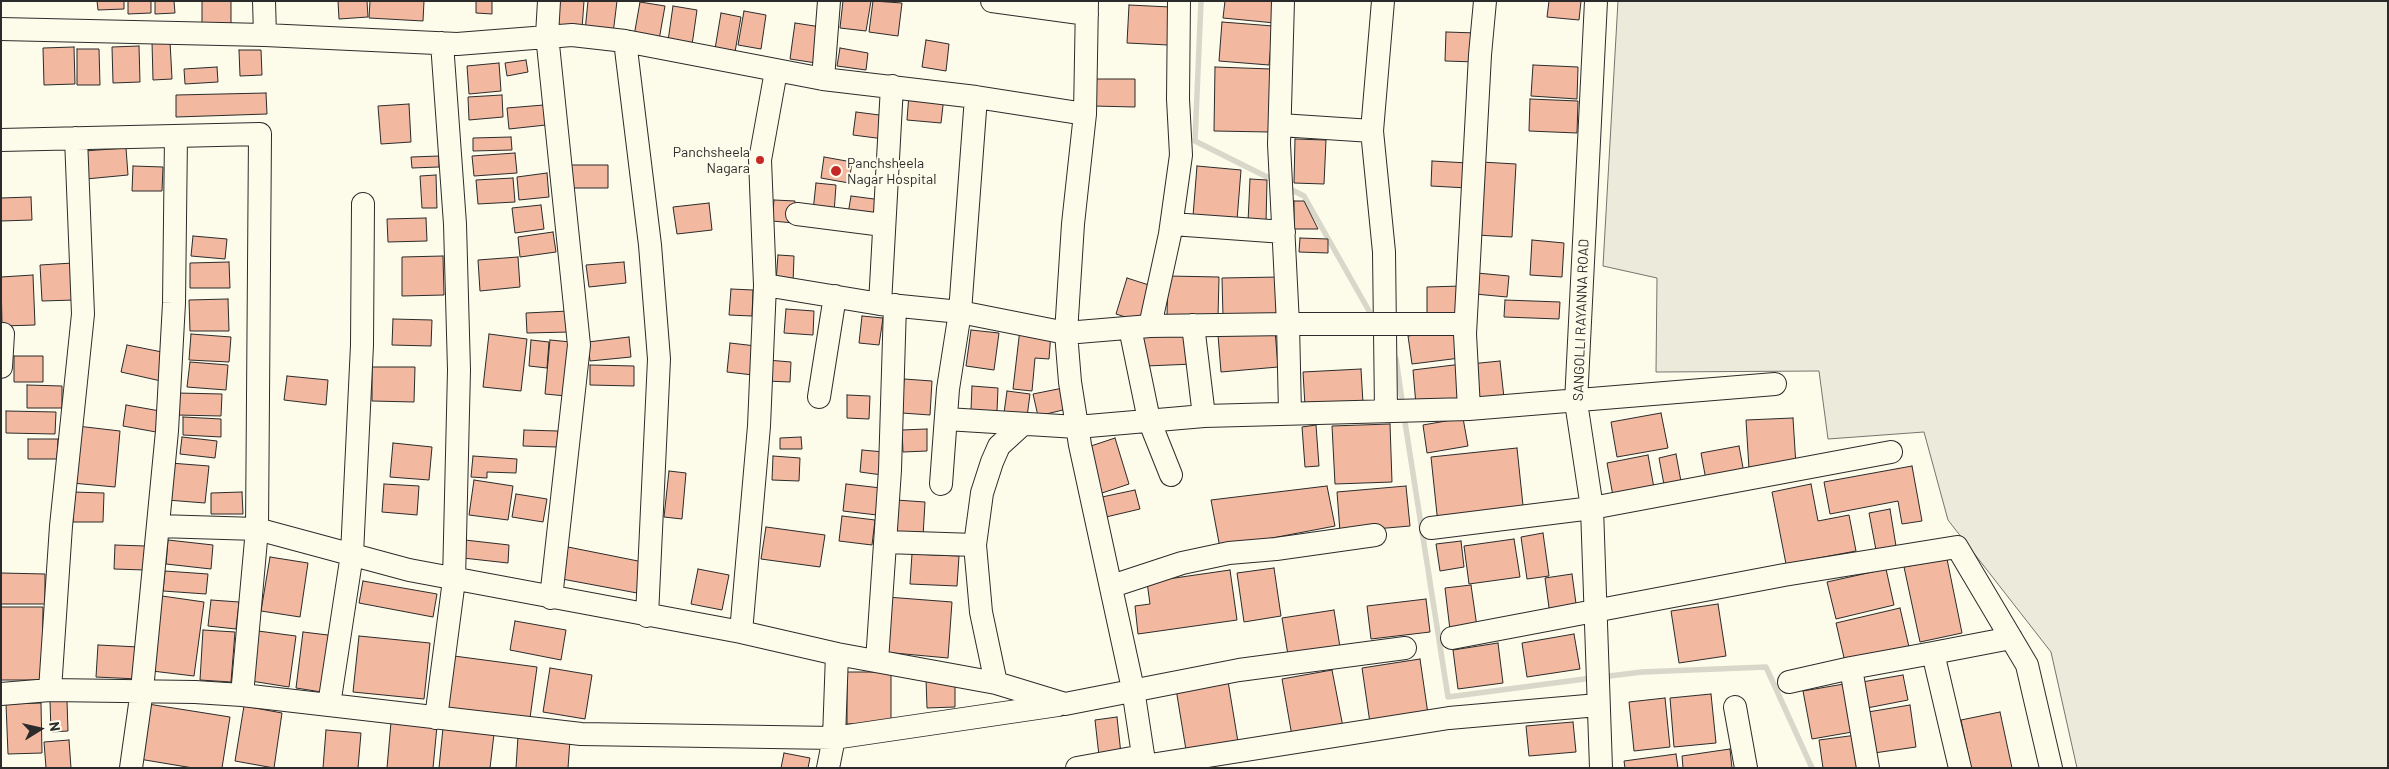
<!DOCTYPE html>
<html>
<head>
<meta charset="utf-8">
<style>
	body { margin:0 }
	#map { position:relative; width:2389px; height:769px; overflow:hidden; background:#fdfbea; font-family:Barlow,sans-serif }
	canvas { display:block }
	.frame { position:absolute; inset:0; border:2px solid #2b2b2b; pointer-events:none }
	.north { position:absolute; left:15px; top:704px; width:50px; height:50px; -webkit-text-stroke:4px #fdfbea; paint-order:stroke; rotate:80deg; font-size:14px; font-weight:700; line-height:20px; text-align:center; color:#2b2b2b }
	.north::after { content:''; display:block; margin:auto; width:18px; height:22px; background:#2b2b2b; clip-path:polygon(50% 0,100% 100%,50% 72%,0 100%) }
</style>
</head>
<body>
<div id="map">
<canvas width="2389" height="769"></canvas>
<div class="frame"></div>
<div class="north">N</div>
</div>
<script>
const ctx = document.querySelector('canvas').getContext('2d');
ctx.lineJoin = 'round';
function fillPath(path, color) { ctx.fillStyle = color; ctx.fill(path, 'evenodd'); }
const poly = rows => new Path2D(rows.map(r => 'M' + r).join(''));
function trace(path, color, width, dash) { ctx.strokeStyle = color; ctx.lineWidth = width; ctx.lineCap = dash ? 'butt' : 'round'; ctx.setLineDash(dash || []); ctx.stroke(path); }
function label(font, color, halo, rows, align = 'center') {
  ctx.font = font + ' Barlow,sans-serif'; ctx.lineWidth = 4; ctx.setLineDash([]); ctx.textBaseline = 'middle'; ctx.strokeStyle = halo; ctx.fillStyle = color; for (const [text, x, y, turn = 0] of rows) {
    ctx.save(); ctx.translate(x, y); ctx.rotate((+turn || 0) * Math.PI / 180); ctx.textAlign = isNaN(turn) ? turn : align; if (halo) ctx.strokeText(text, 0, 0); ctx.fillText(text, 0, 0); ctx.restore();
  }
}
const green = poly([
	[1618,1,2388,1,2388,768,2077,768,2051,652,1948,520,1924,432,1828,439,1819,371,1656,372,1657,278,1603,266,1618,1]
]);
const stream = poly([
	[1201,1,1195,141,1275,181],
	[1286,187,1304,196,1373,318],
	[1396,359,1403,407],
	[1404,416,1448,697,1592,678],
	[1601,677,1642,672,1766,667,1812,768]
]);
const building = poly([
	[97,1,124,1,124,9,98,10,97,1],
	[128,1,151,1,151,13,128,14,128,1],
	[155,1,174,1,175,13,155,14,155,1],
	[202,1,231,1,231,28,202,28,202,1],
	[338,1,367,1,368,17,339,19,338,1],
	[370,1,424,1,423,21,369,18,370,1],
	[476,1,492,1,492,14,476,13,476,1],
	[554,1,584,1,582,29,552,27,554,1],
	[588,1,617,1,613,34,585,31,588,1],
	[843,1,871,1,866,31,840,28,843,1],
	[873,1,902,3,898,36,869,32,873,1],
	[1225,1,1277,1,1275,23,1223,18,1225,1],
	[1549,1,1581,1,1579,20,1547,17,1549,1],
	[640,2,665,6,659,40,634,36,640,2],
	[1129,5,1170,7,1168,45,1127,43,1129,5],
	[673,6,697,10,692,45,668,41,673,6],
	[744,11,766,15,761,49,738,45,744,11],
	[721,13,741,17,735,52,715,49,721,13],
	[1222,22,1273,26,1269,65,1219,61,1222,22],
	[795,23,821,27,816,63,790,59,795,23],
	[1446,32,1477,33,1476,62,1445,61,1446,32],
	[926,40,949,44,946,71,922,67,926,40],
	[170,41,172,79,153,80,152,42,170,41],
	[139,46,140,82,113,83,112,47,139,46],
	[74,47,75,84,44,85,43,48,74,47],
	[840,48,868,53,866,70,837,66,840,48],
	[77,49,99,49,100,85,77,85,77,49],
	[239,50,261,50,262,75,240,76,239,50],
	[526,60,528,72,507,76,505,63,526,60],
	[499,63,501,91,469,94,467,66,499,63],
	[1533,65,1578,67,1577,99,1531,96,1533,65],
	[217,67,218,82,185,84,184,69,217,67],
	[1215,67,1271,69,1269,132,1214,131,1215,67],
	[1093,79,1135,79,1135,107,1093,106,1093,79],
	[266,93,267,114,176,117,176,95,266,93],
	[909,94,944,97,941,123,907,120,909,94],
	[502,95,503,117,469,120,468,97,502,95],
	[1530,99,1578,101,1577,133,1529,131,1530,99],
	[409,104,411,142,381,144,378,106,409,104],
	[544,105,546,125,509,129,507,108,544,105],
	[856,112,887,116,884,139,853,135,856,112],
	[511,137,512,150,473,151,473,138,511,137],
	[1295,139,1326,140,1324,184,1294,183,1295,139],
	[126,148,128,175,86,179,84,151,126,148],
	[515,153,517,173,474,176,472,156,515,153],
	[439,156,439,167,412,168,411,157,439,156],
	[824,157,852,162,849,183,821,178,824,157],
	[1432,161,1468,163,1467,188,1431,186,1432,161],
	[1481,162,1516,164,1512,237,1476,235,1481,162],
	[569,165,608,165,608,188,569,188,569,165],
	[133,166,163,167,162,191,132,191,133,166],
	[1197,166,1241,170,1237,220,1193,216,1197,166],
	[547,173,549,197,519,200,517,177,547,173],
	[436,175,437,208,422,208,420,176,436,175],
	[513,178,515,202,478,204,476,180,513,178],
	[1250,179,1267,180,1266,223,1248,222,1250,179],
	[816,183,836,185,834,213,813,211,816,183],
	[851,196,882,200,879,218,848,214,851,196],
	[31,197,32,220,1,221,1,198,31,197],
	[774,200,795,201,794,223,772,221,774,200],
	[1294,201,1304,201,1318,229,1294,229,1294,201],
	[709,203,712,230,677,234,673,207,709,203],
	[541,205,544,229,515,233,512,208,541,205],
	[426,218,427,241,388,242,387,219,426,218],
	[553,232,556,252,520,257,518,237,553,232],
	[193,236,227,239,225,259,191,256,193,236],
	[1300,238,1328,239,1328,253,1299,252,1300,238],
	[1532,240,1564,243,1562,277,1530,275,1532,240],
	[778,255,794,256,793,283,776,282,778,255],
	[443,256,444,295,402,296,402,257,443,256],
	[518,257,520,287,480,291,478,260,518,257],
	[229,262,230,288,190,288,190,263,229,262],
	[624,262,626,283,589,287,586,265,624,262],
	[73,263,75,300,42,301,40,265,73,263],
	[1477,273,1509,276,1507,297,1475,294,1477,273],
	[33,275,35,325,2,326,1,277,33,275],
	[1168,276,1219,277,1218,317,1167,316,1168,276],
	[1280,277,1281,316,1223,317,1222,278,1280,277],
	[1127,278,1152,286,1141,322,1116,314,1127,278],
	[1462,286,1463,323,1427,323,1427,287,1462,286],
	[731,289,753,290,752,316,729,315,731,289],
	[228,299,229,331,190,331,189,300,228,299],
	[1505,300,1560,302,1559,319,1504,317,1505,300],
	[786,309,814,311,813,335,784,333,786,309],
	[569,311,570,332,527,333,526,313,569,311],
	[862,316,883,318,879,345,859,343,862,316],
	[393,319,432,320,431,346,392,345,393,319],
	[1020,329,1051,333,1049,359,1035,358,1032,391,1013,389,1020,329],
	[1457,329,1460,358,1412,364,1408,336,1457,329],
	[971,330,999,333,994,370,966,366,971,330],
	[1275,330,1278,367,1221,372,1218,335,1275,330],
	[1191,333,1193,364,1146,366,1143,335,1191,333],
	[191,334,231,337,229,362,189,360,191,334],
	[489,334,527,339,521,391,483,387,489,334],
	[629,337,631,357,590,361,588,342,629,337],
	[531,340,549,342,547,368,529,366,531,340],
	[550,340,571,342,566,396,545,394,550,340],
	[730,343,756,346,753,375,727,372,730,343],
	[127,345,167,353,161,381,121,372,127,345],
	[14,356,43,356,43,382,14,382,14,356],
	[767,360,791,362,790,382,766,381,767,360],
	[1500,361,1504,398,1473,401,1470,364,1500,361],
	[190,362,228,365,226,390,187,387,190,362],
	[1462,364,1466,400,1416,405,1413,370,1462,364],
	[590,365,634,366,634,386,590,385,590,365],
	[372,367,415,367,414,402,372,401,372,367],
	[1361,369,1363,403,1305,406,1303,372,1361,369],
	[287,376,328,380,326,405,284,400,287,376],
	[904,379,932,381,930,415,902,413,904,379],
	[27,385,62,386,62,408,27,408,27,385],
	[972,386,998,388,997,411,971,410,972,386],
	[1063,388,1067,409,1038,416,1033,394,1063,388],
	[1007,391,1030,394,1027,417,1004,413,1007,391],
	[177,393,222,394,221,416,177,415,177,393],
	[847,395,870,396,869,419,847,418,847,395],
	[126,405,160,411,156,432,123,426,126,405],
	[6,411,56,412,55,434,6,433,6,411],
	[1661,413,1668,448,1617,457,1611,422,1661,413],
	[183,417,221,419,221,437,183,435,183,417],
	[1463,418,1468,446,1427,453,1423,425,1463,418],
	[1793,418,1796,466,1749,469,1746,420,1793,418],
	[1390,424,1392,482,1335,484,1332,426,1390,424],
	[1316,425,1319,466,1305,467,1302,427,1316,425],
	[77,426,120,431,115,487,72,483,77,426],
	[927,429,927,451,903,452,902,430,927,429],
	[524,430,558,431,557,447,523,446,524,430],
	[182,437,217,441,215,458,180,454,182,437],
	[801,437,802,449,780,449,780,438,801,437],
	[1115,438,1129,484,1099,494,1085,448,1115,438],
	[28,439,58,439,57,459,28,459,28,439],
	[393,443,432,447,429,480,390,477,393,443],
	[1739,446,1744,473,1706,480,1701,453,1739,446],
	[1517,448,1524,515,1438,524,1431,457,1517,448],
	[862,450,884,452,882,475,860,472,862,450],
	[1676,454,1682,487,1665,490,1659,458,1676,454],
	[1648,455,1654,488,1613,496,1607,463,1648,455],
	[473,456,517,459,516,473,487,472,487,478,471,477,473,456],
	[773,456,800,458,799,481,772,480,773,456],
	[170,463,209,466,205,503,167,500,170,463],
	[1912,466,1922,521,1902,524,1898,501,1830,514,1824,482,1912,466],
	[669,471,686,473,682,519,664,517,669,471],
	[474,480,513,486,508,520,469,515,474,480],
	[384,484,419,486,417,515,382,512,384,484],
	[846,484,881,488,877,515,843,511,846,484],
	[1811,484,1818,521,1849,515,1856,551,1786,564,1772,492,1811,484],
	[1327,486,1335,526,1220,548,1211,500,1327,486],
	[1406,486,1410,526,1340,532,1337,492,1406,486],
	[1135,490,1140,509,1106,517,1102,497,1135,490],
	[73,492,104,493,103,522,73,522,73,492],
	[242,492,243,514,211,514,211,493,242,492],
	[516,494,547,499,543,522,512,517,516,494],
	[896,500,925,502,923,537,894,535,896,500],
	[1890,509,1896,546,1876,550,1869,513,1890,509],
	[842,516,875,520,872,545,839,541,842,516],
	[766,527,825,535,820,567,761,559,766,527],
	[1543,533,1549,576,1527,579,1521,537,1543,533],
	[1514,539,1520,577,1469,584,1464,546,1514,539],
	[168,540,213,545,211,569,166,564,168,540],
	[465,540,509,545,508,563,463,558,465,540],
	[1461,541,1464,567,1440,571,1436,544,1461,541],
	[115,545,146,546,145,570,114,569,115,545],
	[568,547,643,562,637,593,562,579,568,547],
	[912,554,959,556,957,586,910,584,912,554],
	[270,557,308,563,300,617,261,611,270,557],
	[1947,559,1962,633,1920,642,1904,567,1947,559],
	[1274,568,1281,616,1244,622,1237,573,1274,568],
	[698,569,729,575,722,610,691,604,698,569],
	[1886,569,1894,605,1836,619,1827,582,1886,569],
	[1230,570,1237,620,1138,634,1135,606,1150,604,1147,582,1230,570],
	[165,571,208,574,206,594,163,591,165,571],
	[1,573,45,574,45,604,1,604,1,573],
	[1572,574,1577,611,1550,615,1545,578,1572,574],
	[363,581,437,594,433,617,359,603,363,581],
	[1471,585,1477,627,1450,630,1445,588,1471,585],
	[162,596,204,602,194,676,152,671,162,596],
	[887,597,952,602,948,658,883,652,887,597],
	[1426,599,1430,632,1371,639,1367,606,1426,599],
	[211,600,239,602,236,629,208,626,211,600],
	[1718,604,1726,656,1679,663,1671,611,1718,604],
	[1,607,43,607,42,680,1,680,1,607],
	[1900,608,1909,647,1845,662,1836,623,1900,608],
	[1334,610,1340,647,1288,655,1282,618,1334,610],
	[515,621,566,630,561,660,510,650,515,621],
	[203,630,235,632,231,682,200,680,203,630],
	[258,631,296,636,289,687,251,681,258,631],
	[303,632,336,636,328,693,296,688,303,632],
	[1574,634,1580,669,1527,677,1522,643,1574,634],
	[359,636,430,643,424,699,353,692,359,636],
	[1498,643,1503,683,1458,689,1453,650,1498,643],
	[98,645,139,647,138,679,96,677,98,645],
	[454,656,537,667,530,718,448,708,454,656],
	[1420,659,1428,714,1370,723,1362,668,1420,659],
	[550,668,592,675,585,719,543,712,550,668],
	[1332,670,1343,727,1292,736,1282,679,1332,670],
	[847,672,891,672,891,723,847,724,847,672],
	[1903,675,1908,700,1867,708,1862,682,1903,675],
	[955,678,955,707,927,708,926,679,955,678],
	[1228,681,1238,742,1186,750,1176,689,1228,681],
	[1850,683,1858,731,1812,739,1803,691,1850,683],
	[1711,694,1716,743,1674,747,1670,698,1711,694],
	[1665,698,1670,747,1634,751,1629,702,1665,698],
	[50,701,67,701,68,731,51,732,50,701],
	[41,703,42,753,8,754,6,704,41,703],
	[148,704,230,717,222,768,193,768,139,759,148,704],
	[1910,705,1916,747,1874,753,1868,712,1910,705],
	[244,706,282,713,274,768,235,761,244,706],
	[2000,712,2012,768,1971,768,1961,720,2000,712],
	[1117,717,1121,754,1099,756,1095,720,1117,717],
	[391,722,437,726,433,768,387,768,391,722],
	[1573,722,1576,752,1529,756,1526,726,1573,722],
	[443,728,494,734,490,768,439,768,443,728],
	[326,730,361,733,358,768,323,768,326,730],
	[1857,735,1862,768,1823,768,1819,740,1857,735],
	[518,736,570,740,568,768,516,768,518,736],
	[69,740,71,768,46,768,44,742,69,740],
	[1730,749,1732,768,1683,768,1682,756,1730,749],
	[784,753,810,758,808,768,781,768,784,753],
	[1676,754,1678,768,1625,768,1624,761,1676,754]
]);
const minor = poly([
	[264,1,265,35],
	[549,1,547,35,579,345,551,598],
	[992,1,1087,14],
	[1087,1,1085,114,1073,224,1066,333,1070,382,1080,445,1133,689,1145,768],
	[1383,1,1372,131,1384,252,1386,411],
	[1596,1,1576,402,1592,508,1601,768],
	[1,29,265,35,457,44,572,35,625,41,823,79,976,97,1085,114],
	[625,41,650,245,659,359,647,616],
	[823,79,829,1],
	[1280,125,1372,131],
	[1,140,260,134,257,529,242,695],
	[797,214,883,225],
	[1172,224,1284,232],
	[765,285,880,304,960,312,1066,333,1150,326,1288,324,1279,144,1283,1],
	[880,304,892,86],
	[1401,324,1465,324],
	[1193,325,1204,416],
	[1150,326,1170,234,1181,155,1178,99,1179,1],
	[1130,328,1149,420,1171,475],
	[1,334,3,334,1,367],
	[819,397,835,296],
	[1469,409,1465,334,1480,55,1485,1],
	[1290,413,1288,324,1369,324],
	[946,419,1077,427,1204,416,1469,409,1775,384],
	[941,484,948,389,960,312,976,97],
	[158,526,257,529,409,570,741,632,837,654,996,683,1065,704,1239,670,1405,648],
	[1431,528,1592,508,1891,452],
	[885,542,975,545],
	[1112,586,1182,563,1229,553,1276,549,1375,535],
	[741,632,759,426,765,285,760,160,776,71],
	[1452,638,1784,575,1957,547,2027,665,2051,768],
	[1933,653,2011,638],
	[877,661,890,470,895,305],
	[1851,668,1933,653,1960,768],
	[1789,682,1851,668,1868,768],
	[996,683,981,612,975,545,982,493,992,462,999,446,1022,425],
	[50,690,61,526,83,314,76,138],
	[1,694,50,690,195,692,242,695,581,734,834,738,1058,705],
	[329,705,352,554,362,345,363,204],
	[1735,707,1746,768],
	[436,718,454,580,459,370,455,224,442,43],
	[1144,766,1449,718,1598,705],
	[131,768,142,690,167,431,174,303,176,136],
	[828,768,834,738,837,654],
	[1077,768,1143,756]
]);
const minorBridge = poly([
	[1369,324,1401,324]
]);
const markers = [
	[760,160,5,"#c62828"],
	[836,171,6,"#c62828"]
];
const poiNames = [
	["Panchsheela",750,152],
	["Nagara",750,168],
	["Panchsheela",847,163,"left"],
	["Nagar Hospital",847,179,"left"]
];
const streetNames = [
	["SANGOLLI RAYANNA ROAD",1581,320,-88]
];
fillPath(green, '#ecebdb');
trace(green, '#74746e', 1);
trace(stream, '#d8d7c9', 5.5);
fillPath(building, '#f2b8a0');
trace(building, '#2b2b2b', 1);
trace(minor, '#2b2b2b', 24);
trace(minor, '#fdfbea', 22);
trace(minorBridge, '#2b2b2b', 24, []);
trace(minorBridge, '#fdfbea', 22);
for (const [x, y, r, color] of markers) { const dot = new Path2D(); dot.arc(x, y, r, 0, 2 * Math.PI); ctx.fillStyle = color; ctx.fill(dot); trace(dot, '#fdfbea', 2); }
label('14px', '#2b2b2b', '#fdfbea', poiNames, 'right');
label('14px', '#2b2b2b', '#fdfbea', streetNames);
</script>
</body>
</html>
